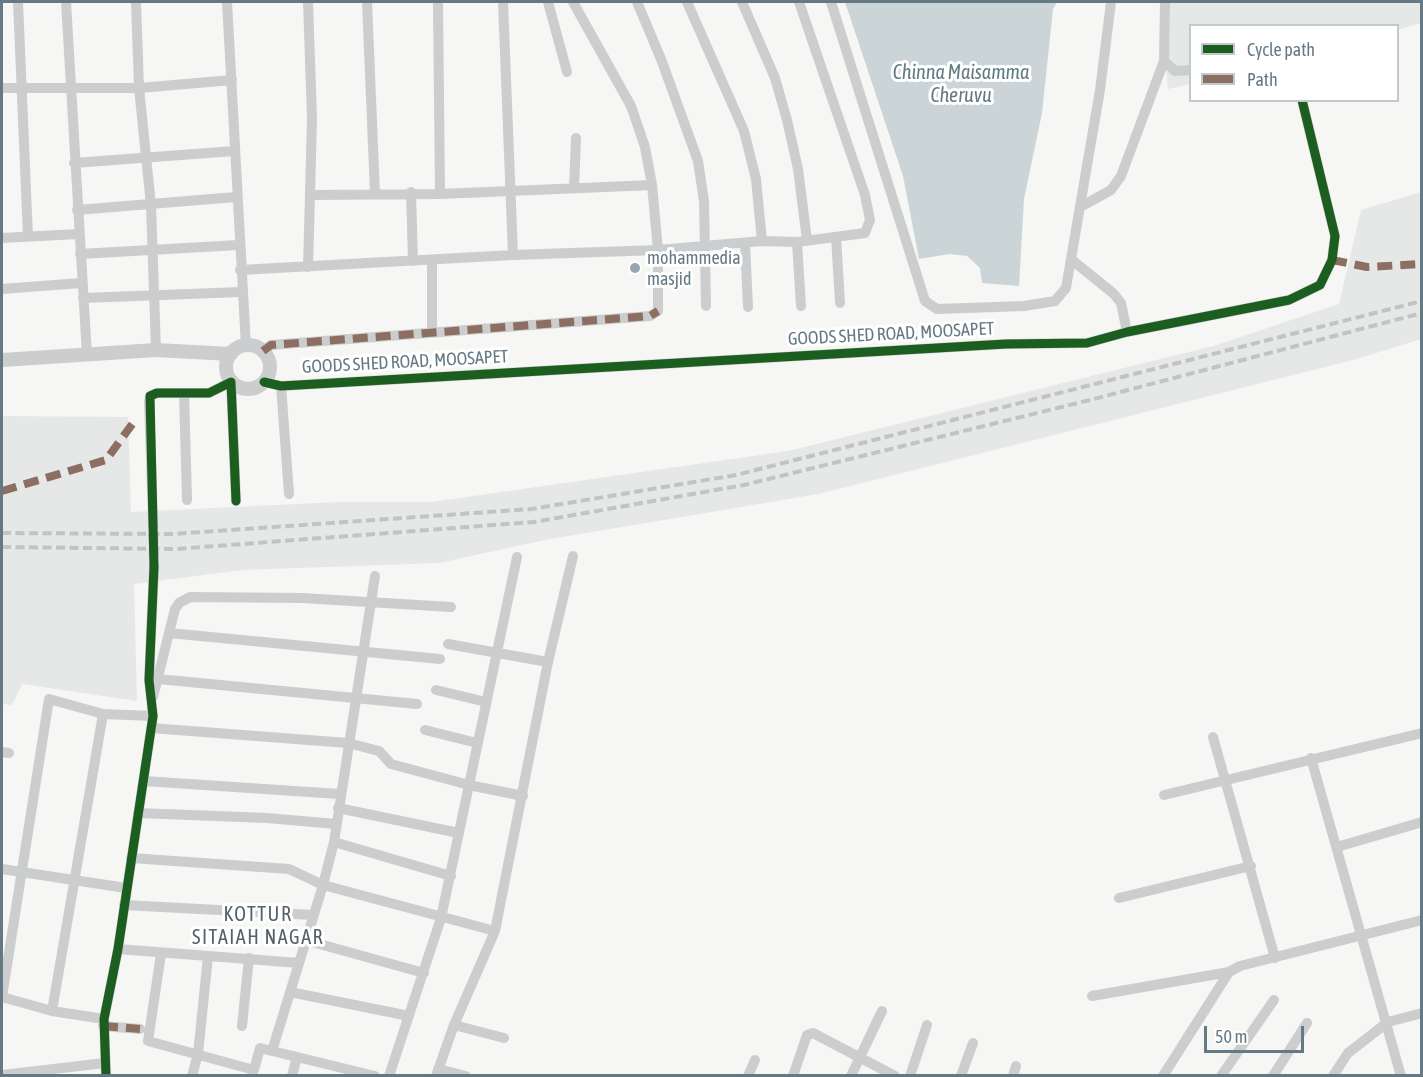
<!DOCTYPE html>
<html>
<head>
<meta charset="utf-8">
<style>
	body { margin:0 }
	#map { position:relative; width:1423px; height:1077px; overflow:hidden; background:#f6f6f4; font-family:"Asap Condensed",sans-serif }
	canvas { display:block }
	.frame { position:absolute; inset:0; border:3px solid #657985; pointer-events:none }
	.legend { position:absolute; left:1189px; top:24px; width:210px; height:78px; box-sizing:border-box; background:#fff; border:2px solid #c1c9ce; margin:0; padding:8px 10px; list-style:none; font-size:18px; color:#657985 }
	.legend li { display:flex; align-items:center; gap:12px; height:30px }
	.legend b { width:30px; border:2px solid #c1c9ce }
	.scale { position:absolute; left:1204px; top:1026px; width:100px; height:27px; box-sizing:border-box; border:3px solid #657985; border-top:0; padding-left:8px; font-size:18px; line-height:21px; white-space:nowrap; color:#657985; -webkit-text-stroke:4px #fff; paint-order:stroke }
</style>
</head>
<body>
<div id="map">
<canvas width="1423" height="1077"></canvas>
<div class="frame"></div>
<ul class="legend">
<li><b style="height:8px;background:#1b5e20"></b>Cycle path</li>
<li><b style="height:8px;background:#8d6e63"></b>Path</li>
</ul>
<div class="scale">50 m</div>
</div>
<script>
const ctx = document.querySelector('canvas').getContext('2d');
ctx.lineJoin = 'round';
function fillPath(path, color) { ctx.fillStyle = color; ctx.fill(path, 'evenodd'); }
const poly = rows => new Path2D(rows.map(r => 'M' + r).join(''));
function trace(path, color, width, dash) { ctx.strokeStyle = color; ctx.lineWidth = width; ctx.lineCap = dash ? 'butt' : 'round'; ctx.setLineDash(dash || []); ctx.stroke(path); }
function label(font, color, halo, rows, align = 'center') {
  ctx.font = font + ' "Asap Condensed",sans-serif'; ctx.lineWidth = 6; ctx.setLineDash([]); ctx.textBaseline = 'middle'; ctx.strokeStyle = halo; ctx.fillStyle = color; for (const [text, x, y, turn = 0] of rows) {
    ctx.save(); ctx.translate(x, y); ctx.rotate((+turn || 0) * Math.PI / 180); ctx.textAlign = isNaN(turn) ? turn : align; if (halo) ctx.strokeText(text, 0, 0); ctx.fillText(text, 0, 0); ctx.restore();
  }
}
const built = poly([
	[1160,2,1421,2,1421,23,1398,30,1398,26,1190,26,1190,84,1168,89],
	[1421,192,1421,339,1357,359,818,494,545,540,439,563,242,570,134,584,137,701,22,684,12,705,2,704,2,416,128,417,131,512,339,502,432,502,788,451,1217,345,1339,304,1361,210]
]);
const water = poly([
	[845,2,1057,2,1053,9,1042,113,1024,199,1019,286,982,283,980,268,967,256,950,254,919,259,903,176]
]);
const minorTunnel = poly([
	[153,518,154,567]
]);
const minor = poly([
	[18,2,28,237],
	[66,2,87,355],
	[136,2,139,88,151,205,156,350],
	[227,2,246,346],
	[308,2,312,118,310,195],
	[367,2,375,194],
	[438,2,440,194,652,185],
	[503,2,513,255],
	[548,2,567,72],
	[637,2,661,59,698,161,704,201,706,306],
	[687,2,744,131,756,179,762,241],
	[742,2,775,78,787,120,798,169,807,240],
	[831,2,925,301,937,309,1024,306,1055,301,1066,288,1100,90,1111,2],
	[1165,2,1164,61,1175,71,1190,70],
	[2,88,139,88,232,80],
	[74,163,234,151],
	[574,188,576,138],
	[411,192,413,261],
	[1082,206,1111,190,1121,176,1164,61],
	[77,210,236,197],
	[836,237,840,303],
	[2,238,78,234],
	[797,242,801,306],
	[745,244,748,307],
	[80,254,238,245],
	[432,260,432,332],
	[1072,260,1114,294,1121,303,1127,332],
	[308,267,310,195,440,194],
	[240,270,513,255,658,250,762,241,797,242,865,233,870,220,865,195,799,2],
	[2,289,81,283],
	[83,298,241,292],
	[263,351,271,345,650,316,658,311,658,250,652,185,645,147,631,106,573,2],
	[264,382,281,386,1006,344,1087,343,1127,332,1289,300,1320,285,1332,260,1335,236,1302,100],
	[281,386,289,494],
	[184,393,187,500],
	[153,518,149,403,150,396,157,393,209,393,231,382,236,501],
	[169,633,440,659],
	[448,644,548,662],
	[158,679,417,704],
	[436,690,486,702],
	[153,697,175,609,179,603,190,597,302,598,451,607],
	[151,728,348,743,379,751,391,764,469,785,523,796],
	[425,730,477,743],
	[1213,737,1275,958],
	[2,752,9,753],
	[1311,758,1401,1076],
	[144,781,339,794],
	[1164,795,1422,733],
	[338,808,459,833],
	[138,813,267,818,336,824],
	[334,842,451,876],
	[1337,847,1422,822],
	[131,858,289,869,323,885,495,931],
	[2,869,126,888],
	[1119,898,1251,866],
	[124,905,313,915],
	[305,940,424,973],
	[118,949,299,963],
	[161,954,148,1041,254,1070,260,1048,375,1076],
	[290,992,409,1016],
	[1092,996,1229,972,1240,966,1422,920],
	[2,997,49,699,103,714,153,716],
	[2,997,52,1011,104,1019],
	[52,1011,103,714],
	[454,1025,504,1038],
	[103,1026,140,1029],
	[242,1026,249,958],
	[272,1051,323,885,334,842,375,576],
	[438,1069,466,1076],
	[2,1075,105,1063],
	[106,1076,104,1019,118,949,153,716,149,680,154,567],
	[192,1076,198,1054,208,956],
	[292,1076,297,1057],
	[389,1076,441,918,517,557],
	[436,1076,454,1025,495,931,548,662,573,556],
	[748,1076,755,1060],
	[793,1076,807,1035,813,1033,895,1076],
	[851,1076,882,1011],
	[910,1076,927,1025],
	[961,1076,973,1043],
	[1013,1076,1016,1066],
	[1163,1076,1229,972],
	[1221,1076,1274,1000],
	[1273,1076,1307,1023],
	[1333,1076,1348,1053,1388,1022,1422,1013]
]);
const tertiary = poly([
	'226 367a22 22 0 1 1 44 0a22 22 0 1 1-44 0Z',
	[2,360,156,350,231,354]
]);
const rail = poly([
	[2,533,173,534,532,509,736,475,1422,301],
	[2,547,176,549,534,522,744,485,1090,400,1422,313]
]);
const quiet = poly([
	[1332,260,1367,267,1422,264],
	[263,351,271,345,650,316,658,311],
	[2,491,106,460,136,419],
	[103,1026,140,1029]
]);
const cycleway = poly([
	[264,382,281,386,1006,344,1087,343,1127,332,1289,300,1320,285,1332,260,1335,236,1302,100],
	[106,1076,104,1019,118,949,153,716,149,680,154,567,150,396,157,393,209,393,231,382,236,501]
]);
const markers = [
	[635,268,6,"#98a5ac"]
];
const poiNames = [
	["mohammedia",647,258],
	["masjid",647,279]
];
const streetNames = [
	["GOODS SHED ROAD, MOOSAPET",891,334,-3],
	["GOODS SHED ROAD, MOOSAPET",405,362,-3]
];
const waterNames = [
	["Chinna Maisamma",961,73],
	["Cheruvu",961,96]
];
const neighbourhoodNames = [
	["KOTTUR",258,915],
	["SITAIAH NAGAR",258,938]
];
fillPath(built, '#e6e7e7');
fillPath(water, '#cbd5d7');
trace(minorTunnel, '#cad0d3', 10, [10, 5]);
trace(minor, '#cccdce', 10);
trace(tertiary, '#cccdce', 14);
trace(rail, '#c1c3c4', 4, [9, 4.5]);
trace(quiet, '#8d6e63', 8, [15, 8]);
trace(cycleway, '#1b5e20', 9);
for (const [x, y, r, color] of markers) { const dot = new Path2D(); dot.arc(x, y, r, 0, 2 * Math.PI); ctx.fillStyle = color; ctx.fill(dot); trace(dot, '#fff', 2); }
label('18px', '#657985', '#fff', poiNames, 'left');
label('18px', '#657985', '#fff', streetNames);
label('italic 20px', '#607b82', '#fff', waterNames);
ctx.letterSpacing = '1.5px';
label('20px', '#53616a', '#fff', neighbourhoodNames);
ctx.letterSpacing = '0px';
</script>
</body>
</html>
